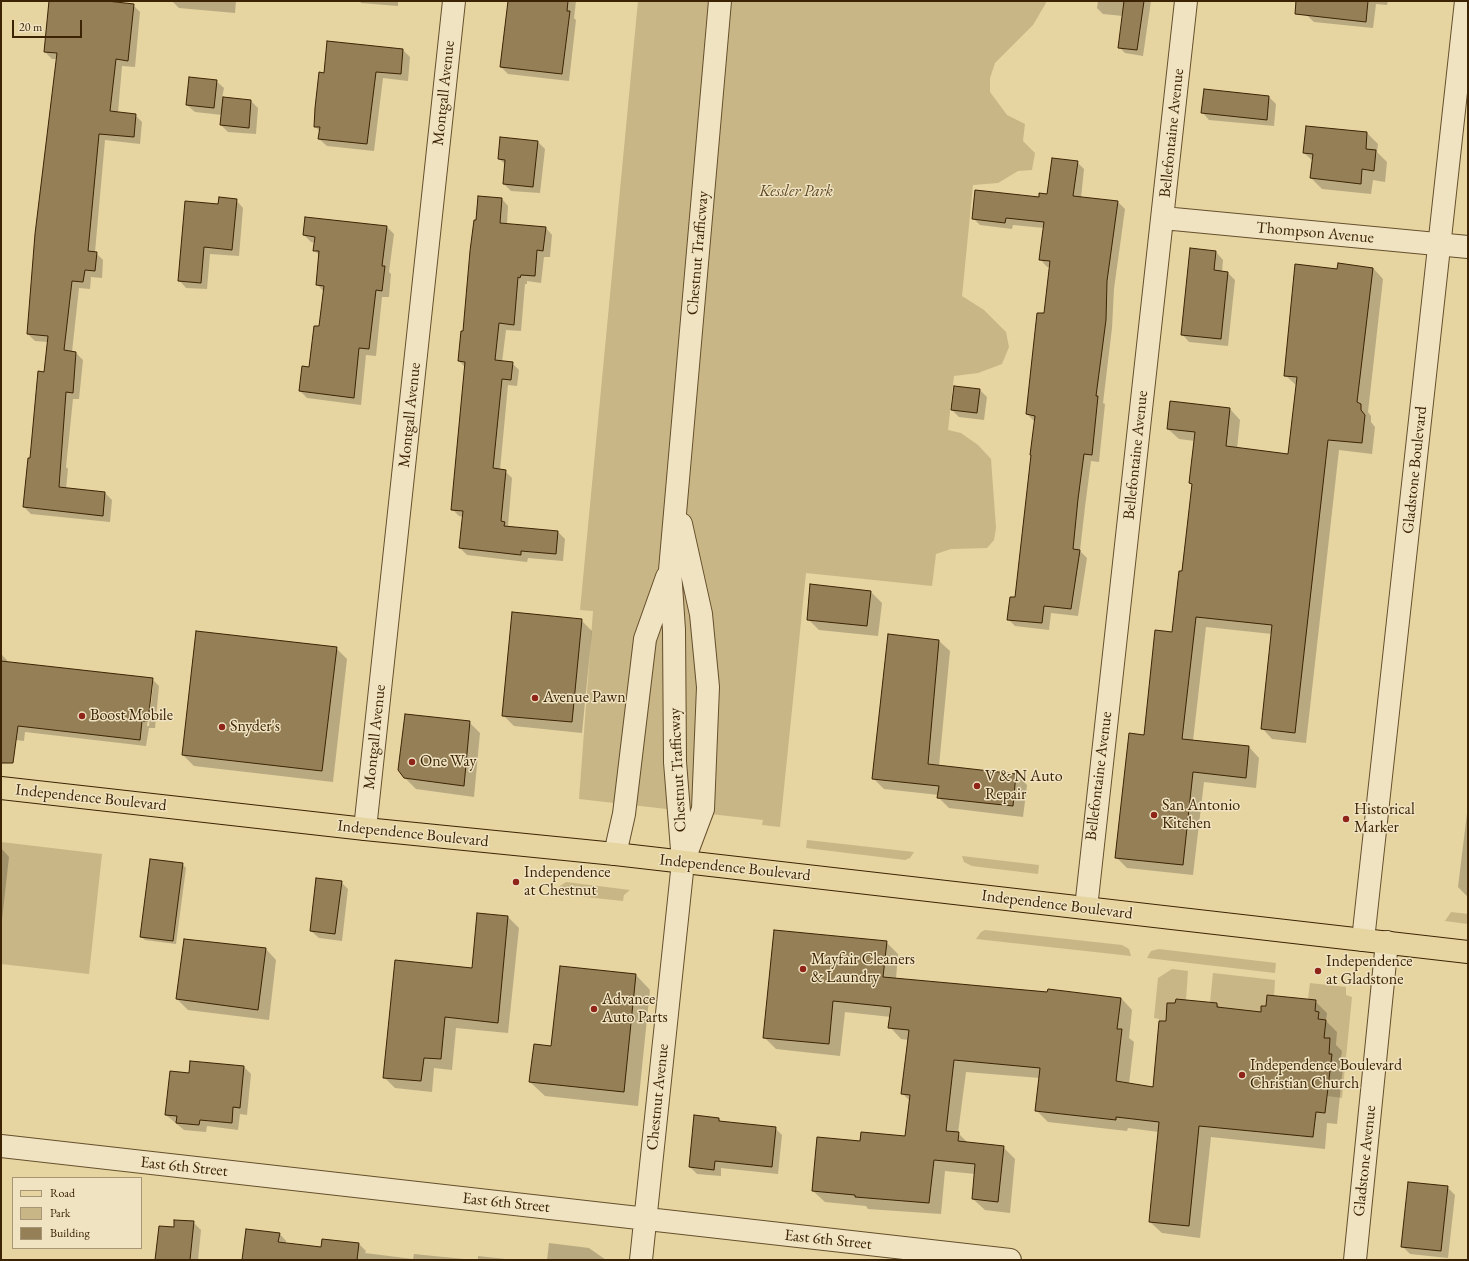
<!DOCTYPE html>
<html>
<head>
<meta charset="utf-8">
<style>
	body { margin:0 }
	#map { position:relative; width:1469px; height:1261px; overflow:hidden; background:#e6d4a1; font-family:"EB Garamond",serif }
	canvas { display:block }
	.frame { position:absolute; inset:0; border:2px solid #3c2304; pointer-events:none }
	.legend { position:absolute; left:12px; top:1177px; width:130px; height:72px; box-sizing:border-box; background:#efe3c2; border:1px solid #a79676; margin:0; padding:5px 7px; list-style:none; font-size:12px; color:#3c2304 }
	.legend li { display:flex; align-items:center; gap:8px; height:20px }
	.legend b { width:20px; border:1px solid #a79676 }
	.scale { position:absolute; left:12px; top:20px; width:70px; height:18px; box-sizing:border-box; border:2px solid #3c2304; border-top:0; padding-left:5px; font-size:12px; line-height:14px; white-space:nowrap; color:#3c2304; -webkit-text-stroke:3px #efe3c2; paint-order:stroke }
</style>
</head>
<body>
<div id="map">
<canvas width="1469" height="1261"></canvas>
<div class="frame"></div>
<ul class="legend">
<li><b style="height:5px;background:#e6d4a1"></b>Road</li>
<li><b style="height:11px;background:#c9b686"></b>Park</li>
<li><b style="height:11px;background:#947f56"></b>Building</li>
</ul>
<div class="scale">20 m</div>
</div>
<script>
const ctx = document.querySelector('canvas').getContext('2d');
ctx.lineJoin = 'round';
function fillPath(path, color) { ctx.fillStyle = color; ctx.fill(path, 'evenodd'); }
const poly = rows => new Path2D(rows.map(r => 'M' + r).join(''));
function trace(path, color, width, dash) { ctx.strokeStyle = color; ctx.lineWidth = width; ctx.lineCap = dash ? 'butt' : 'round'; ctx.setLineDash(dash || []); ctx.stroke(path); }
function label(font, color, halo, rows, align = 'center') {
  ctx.font = font + ' "EB Garamond",serif'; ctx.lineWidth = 3; ctx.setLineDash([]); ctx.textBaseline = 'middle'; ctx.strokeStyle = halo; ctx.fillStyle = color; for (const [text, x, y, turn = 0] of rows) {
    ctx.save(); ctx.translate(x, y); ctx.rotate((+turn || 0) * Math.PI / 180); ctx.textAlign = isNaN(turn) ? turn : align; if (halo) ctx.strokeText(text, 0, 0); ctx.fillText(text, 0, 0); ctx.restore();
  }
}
const green = poly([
	[638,1,1046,1,1046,3,1033,25,995,63,990,78,990,92,1007,115,1025,124,1023,141,1035,153,1032,170,1018,171,998,183,973,185,962,296,984,310,1006,332,1009,347,1002,364,978,373,954,376,948,430,961,433,978,445,991,459,996,528,994,540,987,548,951,549,936,554,932,586,806,573,780,827,762,825,763,820,579,799,593,611,580,610],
	[807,840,914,852,910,858,905,860,806,848],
	[1,842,102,854,89,974,1,964],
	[962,856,1039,865,1038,874,972,866,964,862],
	[566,882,630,890,624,895,623,901,557,894,560,886],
	[1451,912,1468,914,1468,924,1445,921],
	[985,930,1122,945,1129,949,1131,956,976,939,981,932],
	[1159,949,1276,963,1275,973,1147,958,1151,951],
	[1172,969,1188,971,1186,1000,1175,1003,1167,1003,1166,1021,1159,1021,1159,1019,1154,1018,1158,978],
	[1213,973,1275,980,1274,996,1267,995,1266,1006,1261,1006,1261,1012,1217,1007,1217,1003,1210,1003],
	[1310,983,1346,987,1346,995,1352,997,1342,1098,1327,1096,1332,1054,1329,1054,1330,1039,1324,1038,1326,1020,1318,1019,1319,1012,1315,1011,1316,1000,1308,999]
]);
const shadow = poly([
	[50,1,99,1,133,5,140,12,135,67,122,66,118,113,135,115,142,122,140,144,105,140,95,252,103,260,102,278,91,277,90,289,79,288,72,352,76,353,83,360,79,399,73,399,66,467,68,469,66,489,105,493,112,500,110,522,31,514,24,507,45,373,48,342,35,341,28,334,57,59,52,59,45,52],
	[172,1,236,1,235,13,179,8],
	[360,1,398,1,398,6,361,3],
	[508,1,576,1,574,18,576,20,569,81,508,74,501,67],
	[1098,1,1151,1,1143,56,1125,53,1119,47,1123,16,1103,14,1097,8],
	[1296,1,1388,1,1387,5,1376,4,1373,28,1314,22,1295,4],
	[328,42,403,50,410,57,408,81,383,78,374,151,327,146,319,139,320,132,315,126,325,74],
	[216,81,224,88,222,98,251,101,258,108,256,134,228,132,221,125,222,115,195,112,187,105],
	[1269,97,1276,104,1274,126,1209,120,1202,112],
	[1307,127,1367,133,1378,144,1377,152,1387,162,1385,182,1373,180,1371,194,1322,189,1311,178,1313,161,1304,153],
	[538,142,545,149,540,193,511,191,504,184,506,165,499,159],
	[1077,162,1084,169,1081,198,1118,202,1125,209,1114,289,1112,328,1103,403,1105,404,1099,462,1091,461,1085,507,1080,551,1087,558,1078,616,1051,613,1049,630,1015,626,1008,619,1016,598,1035,422,1027,414,1045,315,1050,267,1047,267,1040,259,1044,228,1013,225,1012,229,980,225,973,218,1048,195],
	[502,199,508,206,507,224,546,228,552,235,550,257,544,257,541,283,527,281,527,284,525,284,521,331,506,330,502,362,512,363,519,370,517,386,508,385,500,470,505,471,512,478,508,526,509,528,558,532,565,539,563,561,528,558,527,562,467,555,460,548,464,517,459,516,452,509,466,368,459,361,463,332],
	[236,200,243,208,239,256,210,254,207,289,186,288,179,280,219,205],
	[387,227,394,234,389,272,391,274,389,297,382,297,376,356,366,355,361,405,307,398,300,391,310,368,320,328,324,292,317,284,319,255,314,250,315,243,311,242,304,235],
	[1216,252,1223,260,1222,272,1228,273,1235,280,1228,346,1189,342,1182,334],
	[1373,268,1383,279,1368,412,1371,416,1371,422,1375,427,1372,454,1339,450,1306,743,1272,739,1262,728,1272,634,1206,627,1193,741,1249,747,1259,758,1256,788,1204,782,1193,875,1127,868,1116,857,1144,736,1173,633,1193,485,1190,483,1195,441,1179,439,1168,429,1230,409,1240,420,1237,449,1289,455,1297,386,1285,375,1338,270],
	[980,390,987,397,984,420,959,417,952,410],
	[871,592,882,603,878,636,819,630,808,619],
	[581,620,592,631,582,733,514,726,503,715],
	[888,635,939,641,950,651,939,766,1016,774,1027,785,1023,817,949,808,938,797,939,795,884,789,873,778],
	[336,648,347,659,333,782,194,766,183,755],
	[1,654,7,660,7,663,152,679,159,686,155,728,149,728,146,746,25,732,24,741,1,738],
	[151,684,153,684,149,726,147,726],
	[469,722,480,733,474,797,416,789,405,778],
	[1468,805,1468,897,1458,887],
	[1,848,9,857,1,929],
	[182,864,186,868,176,944,145,940,141,937],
	[341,882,348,889,342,941,319,938,311,931],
	[478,914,508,917,519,928,508,1033,456,1028,452,1070,434,1068,432,1092,395,1088,384,1077,473,969],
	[886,942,898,954,896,979,1121,998,1132,1010,1129,1038,1134,1042,1129,1084,1154,1088,1166,1022,1217,1004,1221,1009,1262,1013,1315,1001,1327,1013,1326,1021,1337,1032,1336,1045,1342,1051,1340,1064,1343,1067,1337,1124,1327,1123,1325,1149,1211,1137,1200,1238,1162,1233,1150,1222,1159,1132,1128,1128,1127,1131,1048,1122,1036,1110,1040,1078,966,1072,958,1133,969,1144,1003,1147,1015,1159,1010,1213,985,1210,973,1199,975,1174,945,1171,941,1214,868,1209,866,1206,825,1202,813,1191,861,1142,906,1137,910,1101,902,1093,909,1040,901,1039,890,1027,891,1017,845,1012,840,1056,776,1049,764,1037],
	[266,949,276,960,269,1020,188,1010,177,999],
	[636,975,650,990,638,1106,545,1096,530,1082],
	[244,1067,251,1074,247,1115,240,1114,238,1130,207,1126,206,1132,184,1130,166,1115,190,1074],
	[718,1119,722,1122,775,1128,782,1135,778,1174,721,1168,721,1176,697,1174,690,1167],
	[1447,1187,1455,1195,1448,1258,1410,1254,1402,1246],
	[193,1222,201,1230,198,1260,156,1260,175,1228],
	[279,1233,286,1241,286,1244,322,1248,359,1244,366,1251,365,1253,413,1259,414,1254,474,1260,243,1260],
	[549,1243,589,1248,606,1260,547,1260],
	[478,1256,515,1260,478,1260]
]);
const building = poly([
	[49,1,107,1,134,4,128,61,116,59,110,111,136,114,134,137,99,134,88,251,97,252,95,271,85,270,83,282,72,281,64,350,76,352,73,393,66,392,59,487,105,492,103,516,23,507,28,458,30,458,38,371,44,372,48,336,27,334,35,234,57,53,44,52,49,1],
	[508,1,568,1,567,11,570,11,562,74,500,67,508,1],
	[1124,1,1144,1,1137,50,1118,48,1124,1],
	[1296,1,1368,1,1366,22,1295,14,1296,1],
	[327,41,403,49,401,74,376,72,367,144,318,139,320,127,314,127,315,108,319,72,324,73,327,41],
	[189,77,217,80,214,108,186,105,189,77],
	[1204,89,1269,96,1267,120,1201,113,1204,89],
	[223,97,251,100,249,128,220,125,223,97],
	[1306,126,1367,132,1366,149,1376,150,1374,171,1362,169,1361,184,1310,178,1313,154,1303,153,1306,126],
	[500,137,538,141,533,187,503,184,505,160,498,159,500,137],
	[1052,158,1078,161,1073,196,1118,201,1107,281,1106,320,1096,396,1098,396,1092,455,1084,454,1078,499,1073,549,1080,550,1071,609,1044,606,1042,623,1007,620,1010,597,1015,597,1031,455,1030,455,1035,416,1026,414,1037,313,1044,313,1050,261,1039,260,1044,222,1006,218,1005,223,972,219,975,190,1039,197,1039,193,1047,194,1052,158],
	[478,196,502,198,500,223,546,227,543,251,537,250,535,276,521,275,520,278,518,277,514,325,499,323,495,360,513,362,511,380,502,379,493,468,506,470,501,521,505,522,504,526,558,531,556,554,521,551,521,555,459,548,463,511,451,510,465,362,458,361,461,331,463,331,470,251,474,220,476,220,478,196],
	[219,197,237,199,232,250,204,247,201,283,178,281,185,201,218,204,219,197],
	[305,217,387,226,382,266,385,266,382,291,376,290,369,349,359,348,354,398,299,391,302,366,309,367,314,326,319,326,324,286,316,285,319,251,313,251,315,237,303,235,305,217],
	[1190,248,1216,251,1214,270,1228,272,1221,339,1181,335,1190,248],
	[1338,263,1373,268,1357,402,1361,404,1361,410,1365,415,1362,443,1328,440,1295,733,1261,729,1272,625,1196,617,1182,739,1249,746,1246,778,1193,772,1183,865,1115,858,1129,733,1144,735,1155,630,1172,632,1179,571,1182,571,1192,484,1189,483,1195,432,1167,429,1170,401,1230,408,1226,446,1288,454,1297,377,1284,376,1295,264,1337,269,1338,263],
	[954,386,980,389,977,413,951,410,954,386],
	[810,584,871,591,867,626,807,620,810,584],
	[512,612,582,619,572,722,502,716,512,612],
	[196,631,337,647,322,771,182,755,196,631],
	[888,634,939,640,928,764,1016,774,1013,806,937,798,939,786,872,779,888,634],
	[1,661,153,678,148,721,142,721,140,740,18,726,13,763,1,763,1,661],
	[405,714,470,721,464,786,404,778,398,770,405,714],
	[150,859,183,863,173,941,140,937,150,859],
	[316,878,342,881,335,934,310,931,316,878],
	[477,913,508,916,498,1023,445,1017,441,1059,424,1058,421,1081,383,1078,395,960,472,968,477,913],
	[774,930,887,941,883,977,1047,992,1048,989,1121,998,1117,1029,1122,1029,1116,1081,1153,1087,1159,1021,1166,1021,1167,1003,1175,1003,1176,999,1217,1003,1217,1007,1261,1012,1261,1006,1266,1006,1267,995,1316,1000,1315,1011,1319,1012,1318,1019,1326,1020,1324,1038,1330,1038,1329,1054,1332,1054,1325,1113,1316,1112,1313,1137,1199,1126,1189,1226,1149,1222,1159,1122,1116,1117,1116,1120,1035,1111,1040,1068,954,1060,946,1131,959,1132,958,1141,1004,1146,998,1202,972,1199,975,1164,934,1160,929,1203,855,1197,855,1195,812,1191,817,1137,860,1141,861,1132,905,1136,910,1095,901,1094,909,1030,888,1028,891,1007,833,1001,829,1044,763,1038,774,930],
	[184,939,266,948,258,1010,176,999,184,939],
	[560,966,636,974,624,1092,529,1082,534,1044,551,1046,560,966],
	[190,1061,244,1066,240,1108,233,1107,232,1123,200,1120,199,1125,176,1123,177,1116,165,1115,170,1071,189,1073,190,1061],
	[694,1115,719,1118,719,1121,776,1127,772,1167,715,1161,714,1170,689,1167,694,1115],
	[1408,1182,1448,1186,1441,1251,1401,1247,1408,1182],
	[174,1220,194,1221,190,1260,155,1260,159,1226,174,1227,174,1220],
	[246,1229,280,1233,278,1242,321,1247,322,1239,359,1243,357,1260,242,1260,246,1229]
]);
const minor = poly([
	[1163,218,1468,247],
	[365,829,454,1],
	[1086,908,1186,1],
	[1,1146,1010,1260],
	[641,1260,683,862],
	[1355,1260,1387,942]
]);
const tertiary = poly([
	[681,524,701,614,708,687,703,809,685,857],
	[615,854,624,814,645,639,667,577],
	[683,862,675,762,674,630,670,570,720,1],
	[1363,940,1466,1]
]);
const primary = poly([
	[1,788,365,829,615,854,1468,952]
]);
const markers = [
	[535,698,4,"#8f2418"],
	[82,716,4,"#8f2418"],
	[222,727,4,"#8f2418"],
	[412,762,4,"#8f2418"],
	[977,786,4,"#8f2418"],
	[1154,815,4,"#8f2418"],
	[1346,819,4,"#8f2418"],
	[516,882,4,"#8f2418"],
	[803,969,4,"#8f2418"],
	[1318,971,4,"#8f2418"],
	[594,1009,4,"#8f2418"],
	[1242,1075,4,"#8f2418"]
];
const streetNames = [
	["Montgall Avenue",444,93,-84],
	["Bellefontaine Avenue",1172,133,-84],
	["Thompson Avenue",1315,233,5],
	["Chestnut Trafficway",698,253,-85],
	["Montgall Avenue",410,415,-84],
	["Bellefontaine Avenue",1136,455,-84],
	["Gladstone Boulevard",1415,470,-84],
	["Montgall Avenue",375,737,-84],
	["Chestnut Trafficway",678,770,-93],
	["Bellefontaine Avenue",1099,776,-83],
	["Independence Boulevard",91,798,6],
	["Independence Boulevard",413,834,6],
	["Independence Boulevard",735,868,6],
	["Independence Boulevard",1057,905,7],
	["Chestnut Avenue",658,1097,-84],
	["Gladstone Avenue",1365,1161,-84],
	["East 6th Street",184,1167,6],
	["East 6th Street",506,1203,6],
	["East 6th Street",828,1240,6]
];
const parkNames = [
	["Kessler Park",796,192]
];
const poiNames = [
	["Avenue Pawn",543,698],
	["Boost Mobile",90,716],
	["Snyder's",230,727],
	["One Way",420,762],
	["V & N Auto",985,777],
	["Repair",985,795],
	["San Antonio",1162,806],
	["Kitchen",1162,824],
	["Historical",1354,810],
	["Marker",1354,828],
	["Independence",524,873],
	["at Chestnut",524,891],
	["Mayfair Cleaners",811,960],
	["& Laundry",811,978],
	["Independence",1326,962],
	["at Gladstone",1326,980],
	["Advance",602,1000],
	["Auto Parts",602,1018],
	["Independence Boulevard",1250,1066],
	["Christian Church",1250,1084]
];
fillPath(green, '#c9b686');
fillPath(shadow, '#0003');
fillPath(building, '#947f56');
trace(building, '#3c2304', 1);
trace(minor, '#664f2b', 24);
trace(tertiary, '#664f2b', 24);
trace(primary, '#3c2304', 24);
trace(minor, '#efe3c2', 22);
trace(tertiary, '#efe3c2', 22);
trace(primary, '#e6d4a1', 22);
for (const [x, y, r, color] of markers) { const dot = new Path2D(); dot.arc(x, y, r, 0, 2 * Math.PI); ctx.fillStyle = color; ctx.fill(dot); trace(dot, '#efe3c2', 1.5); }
label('16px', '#3c2304', '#efe3c2', streetNames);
label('italic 16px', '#5f4824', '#efe3c2', parkNames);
label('16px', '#3c2304', '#efe3c2', poiNames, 'left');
</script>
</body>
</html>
